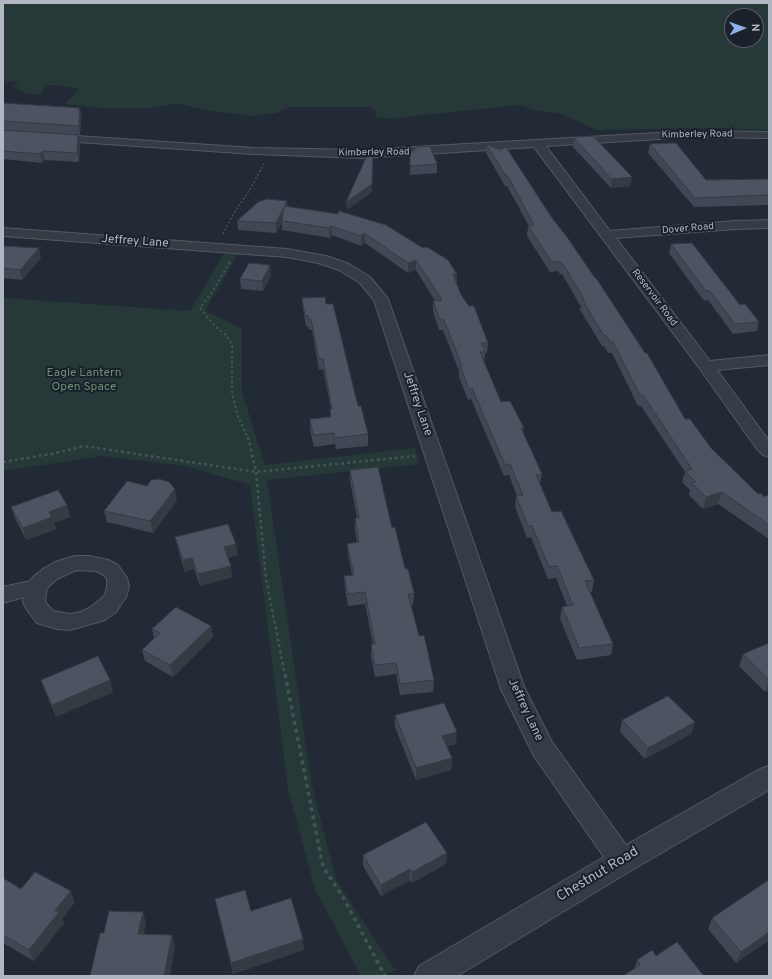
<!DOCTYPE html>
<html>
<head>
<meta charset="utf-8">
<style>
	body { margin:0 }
	#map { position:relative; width:772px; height:979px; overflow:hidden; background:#222a35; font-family:Overpass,sans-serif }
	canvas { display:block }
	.frame { position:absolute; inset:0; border:4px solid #b0b7c2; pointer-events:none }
	.north { position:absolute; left:724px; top:8px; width:40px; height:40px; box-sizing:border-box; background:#1b212a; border:1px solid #575d67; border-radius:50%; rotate:88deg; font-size:11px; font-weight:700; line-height:16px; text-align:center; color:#b0b7c2 }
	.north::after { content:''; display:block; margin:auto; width:14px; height:18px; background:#8cb0eb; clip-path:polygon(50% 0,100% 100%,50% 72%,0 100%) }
</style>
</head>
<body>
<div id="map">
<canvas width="772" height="979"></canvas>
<div class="frame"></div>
<div class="north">N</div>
</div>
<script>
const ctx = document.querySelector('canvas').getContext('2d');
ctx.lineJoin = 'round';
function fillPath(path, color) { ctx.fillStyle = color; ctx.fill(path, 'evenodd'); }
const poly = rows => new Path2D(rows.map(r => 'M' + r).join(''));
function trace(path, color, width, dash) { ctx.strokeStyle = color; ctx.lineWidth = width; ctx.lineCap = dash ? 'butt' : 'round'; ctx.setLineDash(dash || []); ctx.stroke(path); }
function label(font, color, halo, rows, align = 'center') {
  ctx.font = font + ' Overpass,sans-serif'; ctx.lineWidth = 4; ctx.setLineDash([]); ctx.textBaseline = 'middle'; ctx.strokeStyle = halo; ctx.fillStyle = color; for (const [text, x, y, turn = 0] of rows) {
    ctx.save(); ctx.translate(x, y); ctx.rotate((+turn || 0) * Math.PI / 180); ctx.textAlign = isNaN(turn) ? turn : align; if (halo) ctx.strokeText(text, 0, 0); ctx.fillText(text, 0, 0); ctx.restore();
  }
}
const green = poly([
	[3,3,769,3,769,130,718,128,597,130,559,113,539,111,519,105,386,119,376,117,375,109,370,107,290,107,283,109,277,113,253,116,205,110,177,103,151,108,104,108,69,105,65,103,80,89,55,85,47,85,45,87,41,94,31,94,25,93,15,88,14,86,19,82,3,81],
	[732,16,756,16,756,40,732,40],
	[224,254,238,254,205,311,242,328,242,392,265,465,415,448,419,464,267,480,311,782,336,880,395,970,380,976,361,976,315,889,288,789,250,485,185,466,102,456,3,471,3,298,190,311]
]);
const pathFar3 = poly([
	[223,234,232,216,249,191,264,164]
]);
const pathFar2 = poly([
	[230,262,212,292,200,308,215,326,227,336,232,346,232,392,237,414,248,438]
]);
const pathFar1 = poly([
	[248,437,256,472,266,579,285,675],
	[3,462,51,454,84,446,256,472,415,456]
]);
const path = poly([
	[285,674,323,867,343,897,385,976]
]);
const street = poly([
	[3,131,254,148,363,150,691,131,769,132,769,138,691,137,546,146,610,231,735,221,769,220,769,228,735,229,616,238,710,361,769,355,769,365,717,370,769,441,769,457,763,455,757,449,700,369,534,147,363,158,254,154,3,137,3,131],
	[3,228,287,249,326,256,349,264,370,277,388,299,525,689,552,742,626,845,760,769,769,766,769,790,632,870,457,976,414,976,419,966,604,857,534,756,501,689,374,300,360,283,339,270,318,263,287,257,3,236,3,228],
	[75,556,89,556,108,560,118,565,127,578,129,587,126,597,116,612,105,620,70,630,57,629,37,623,27,610,23,602,24,597,3,603,3,587,30,581,33,577,43,569,55,562,75,556],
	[76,570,96,571,104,575,107,579,107,587,105,595,100,600,89,608,81,612,70,614,53,611,45,602,46,592,48,587,57,579,76,570]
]);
const wall = poly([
	[3,103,82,116,81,117,80,135,3,130],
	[3,130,80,144,79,162,45,160,42,163,3,159],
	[574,138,630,186,611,188,573,147],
	[486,144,552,218,685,419,711,448,758,494,765,497,769,497,769,539,718,504,703,509,689,495,690,490,682,482,685,472,641,406,638,406,612,353,608,353,604,346,602,346,580,310,581,307,562,274,560,274,558,271,550,272,527,236,528,226,529,226,507,186,505,186,486,153],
	[650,144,706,180,769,179,769,205,694,207,648,153],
	[410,153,437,164,437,173,410,175],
	[287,201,287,206,338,214,457,284,461,295,488,343,487,353,485,353,484,362,501,402,524,428,523,433,542,474,540,484,552,512,594,580,592,592,590,592,613,644,611,655,577,660,560,619,562,607,567,606,556,578,548,579,531,537,527,538,515,507,516,496,517,496,509,475,504,476,471,399,468,400,459,377,459,371,443,330,439,330,433,311,433,301,435,301,416,270,408,273,365,243,361,246,332,235,330,238,282,230,282,222,276,233,238,230,237,221],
	[671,244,759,322,757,331,733,334,708,300,704,301,669,253],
	[3,246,41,258,22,280,3,278],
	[271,275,263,291,241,289,240,279],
	[302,298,326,304,358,406,368,434,368,446,336,449,335,444,314,447,310,430,310,419,330,417,330,409,331,409,323,369,319,370,312,330,309,330,308,327,306,326,303,309],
	[350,470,392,528,414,593,413,605,411,605,419,636,434,680,433,692,400,695,396,674,375,677,371,656,371,644,373,644,365,604,348,606,345,588,344,576,352,575,348,555,347,544,357,542,355,530,355,518,357,518,350,481],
	[147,486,177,500,153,533,107,522,104,511],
	[67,505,70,517,54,523,56,529,26,540,15,518,11,507],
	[175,537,236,544,238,555,228,558,232,577,200,586,194,569,185,572,178,549],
	[211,626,213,637,173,677,145,661,142,650,154,638,152,629],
	[769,643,769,690,765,692,739,666,743,654],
	[41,680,110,680,113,692,56,717,45,691],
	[395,715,456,744,447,746,452,758,451,770,416,780,395,727],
	[622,720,695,722,691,734,645,759,620,732],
	[447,853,446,864,412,883,410,880,381,896,363,866,363,855],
	[3,878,21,889,75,902,62,919,64,923,34,961,3,943],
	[769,883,769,940,736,963,708,929,712,918],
	[215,899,251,911,304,950,233,974],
	[637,960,704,976,634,969]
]);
const shadedWall = poly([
	[80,108,82,116,81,117,80,135,79,126,78,110],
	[78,135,80,144,79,162,77,153],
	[43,151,45,160,42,163,40,154],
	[373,159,372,192,347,210,346,202],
	[632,177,630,186,611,188,612,179],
	[287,201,288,210,284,206],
	[284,207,285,216,276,233,276,223],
	[331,226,332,235,330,238,329,228],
	[364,233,365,243,361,246,361,236],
	[39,248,41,258,22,280,20,270],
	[416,260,416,270,408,273,408,263],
	[270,265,271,275,263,291,262,281],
	[453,274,457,274,457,284],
	[175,489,177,500,153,533,150,521],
	[722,492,718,504,703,509,706,497],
	[67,505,70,517,54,523,56,529,26,540,23,528,49,512],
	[236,544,238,555,225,558,224,547],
	[192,558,194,569,185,572,183,560],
	[231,566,232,577,200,586,198,574],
	[211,626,213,637,173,677,170,665],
	[110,680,113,692,56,717,52,705],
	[769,680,769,690,765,692],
	[695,722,691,734,645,759,648,748],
	[457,732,456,744,441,748,442,736],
	[452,758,451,770,416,780,416,768],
	[447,853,446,864,412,883,412,872],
	[410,869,410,880,381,896,381,885],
	[71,891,75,902,62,919,64,923,34,961,29,950,55,910],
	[143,912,146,923,142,945,138,934],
	[769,932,769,940,736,963,741,952],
	[172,935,175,946,170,976,164,976],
	[303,939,304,950,233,974,231,963]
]);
const building = poly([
	[3,103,80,108,78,110,80,110,79,126,3,121,3,103],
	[3,130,78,135,77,153,43,151,40,154,3,151,3,130],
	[593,136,632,177,612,179,574,138,575,137,593,136],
	[676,143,706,180,769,179,769,195,695,198,650,144,676,143],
	[486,144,500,150,506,147,552,218,567,237,595,278,596,278,645,353,647,353,685,419,690,419,711,448,758,494,760,493,765,497,767,495,769,497,769,525,722,492,706,497,692,483,696,482,685,471,692,469,643,395,640,395,613,342,610,342,606,335,604,336,582,299,584,299,563,264,561,264,559,261,552,262,528,226,534,225,508,176,506,176,486,144],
	[430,146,437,164,410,166,410,153,417,147,430,146],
	[369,151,373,151,372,184,346,202,369,151],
	[267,199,287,201,284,206,338,214,339,211,386,225,423,248,427,247,448,260,457,274,453,274,461,295,469,306,474,306,488,343,481,343,485,352,480,352,501,402,510,401,524,428,521,428,542,474,536,475,552,512,561,511,594,580,585,581,613,644,579,648,562,607,573,605,557,566,549,567,532,526,528,526,516,496,523,495,510,464,505,465,472,388,469,389,460,366,462,366,444,320,440,320,433,301,442,300,416,260,408,263,364,233,361,236,331,226,329,228,282,221,284,207,276,223,237,221,258,202,267,199],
	[692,243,740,305,745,304,759,322,735,324,710,291,706,291,671,244,692,243],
	[3,246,39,248,20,270,3,268,3,246],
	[249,263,270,265,262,281,240,279,249,263],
	[325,297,326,304,333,304,358,406,361,406,368,434,335,438,334,433,313,435,310,419,331,417,330,409,332,409,323,359,319,359,311,319,308,319,308,316,305,316,302,298,325,297],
	[378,467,392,528,395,527,405,569,408,569,414,593,408,594,419,636,424,635,434,680,400,684,396,663,375,665,371,644,375,644,365,592,348,594,344,576,354,575,347,544,359,542,355,518,359,518,350,470,378,467],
	[159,479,169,482,175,489,150,521,104,511,127,481,147,486,151,480,159,479],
	[58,490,67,505,49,512,52,517,23,528,11,507,58,490],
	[228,524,236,544,224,547,231,566,198,574,192,558,183,560,175,537,228,524],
	[176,607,211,626,170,665,142,650,160,633,152,629,176,607],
	[769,643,769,680,743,654,769,643],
	[98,656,110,680,52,705,41,680,98,656],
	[668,696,695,722,648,748,622,720,668,696],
	[444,703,457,732,442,736,452,758,416,768,395,715,444,703],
	[426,822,447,853,412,872,410,869,381,885,363,855,426,822],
	[35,872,71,891,55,910,59,912,29,950,3,935,3,878,21,889,35,872],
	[767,881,769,883,769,932,741,952,712,918,767,881],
	[245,890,251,911,291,898,303,939,231,963,215,899,245,890],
	[109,911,143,912,138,934,172,935,164,976,90,976,100,933,104,933,109,911],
	[677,942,704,976,623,976,640,965,637,960,652,950,656,956,677,942]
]);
const farStreetnames = [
	["Kimberley Road",697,135,-1],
	["Kimberley Road",374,153,-1],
	["Dover Road",688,229,-5],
	["Reservoir Road",654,298,53]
];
const streetNames = [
	["Jeffrey Lane",135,242,4],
	["Jeffrey Lane",417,404,71],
	["Jeffrey Lane",525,710,65]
];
const parkNames = [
	["Eagle Lantern",84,374],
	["Open Space",84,388]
];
const nearStreetnames = [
	["Chestnut Road",598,875,-31]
];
fillPath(green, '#273838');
trace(street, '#535a63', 2);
trace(pathFar3, '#445355', 1.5, [2, 2]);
trace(pathFar2, '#445355', 2, [2.5, 2.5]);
trace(pathFar1, '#445355', 2.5, [3, 3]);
trace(path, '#445355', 3.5, [4, 4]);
fillPath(street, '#353c46');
fillPath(wall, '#404853');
fillPath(shadedWall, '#343b43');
fillPath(building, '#4b5460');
trace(building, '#343b43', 1);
label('10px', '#b0b7c2', '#1b212a', farStreetnames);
label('12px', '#b0b7c2', '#1b212a', streetNames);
label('12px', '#6a9073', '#1b212a', parkNames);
label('14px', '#b0b7c2', '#1b212a', nearStreetnames);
</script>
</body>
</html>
